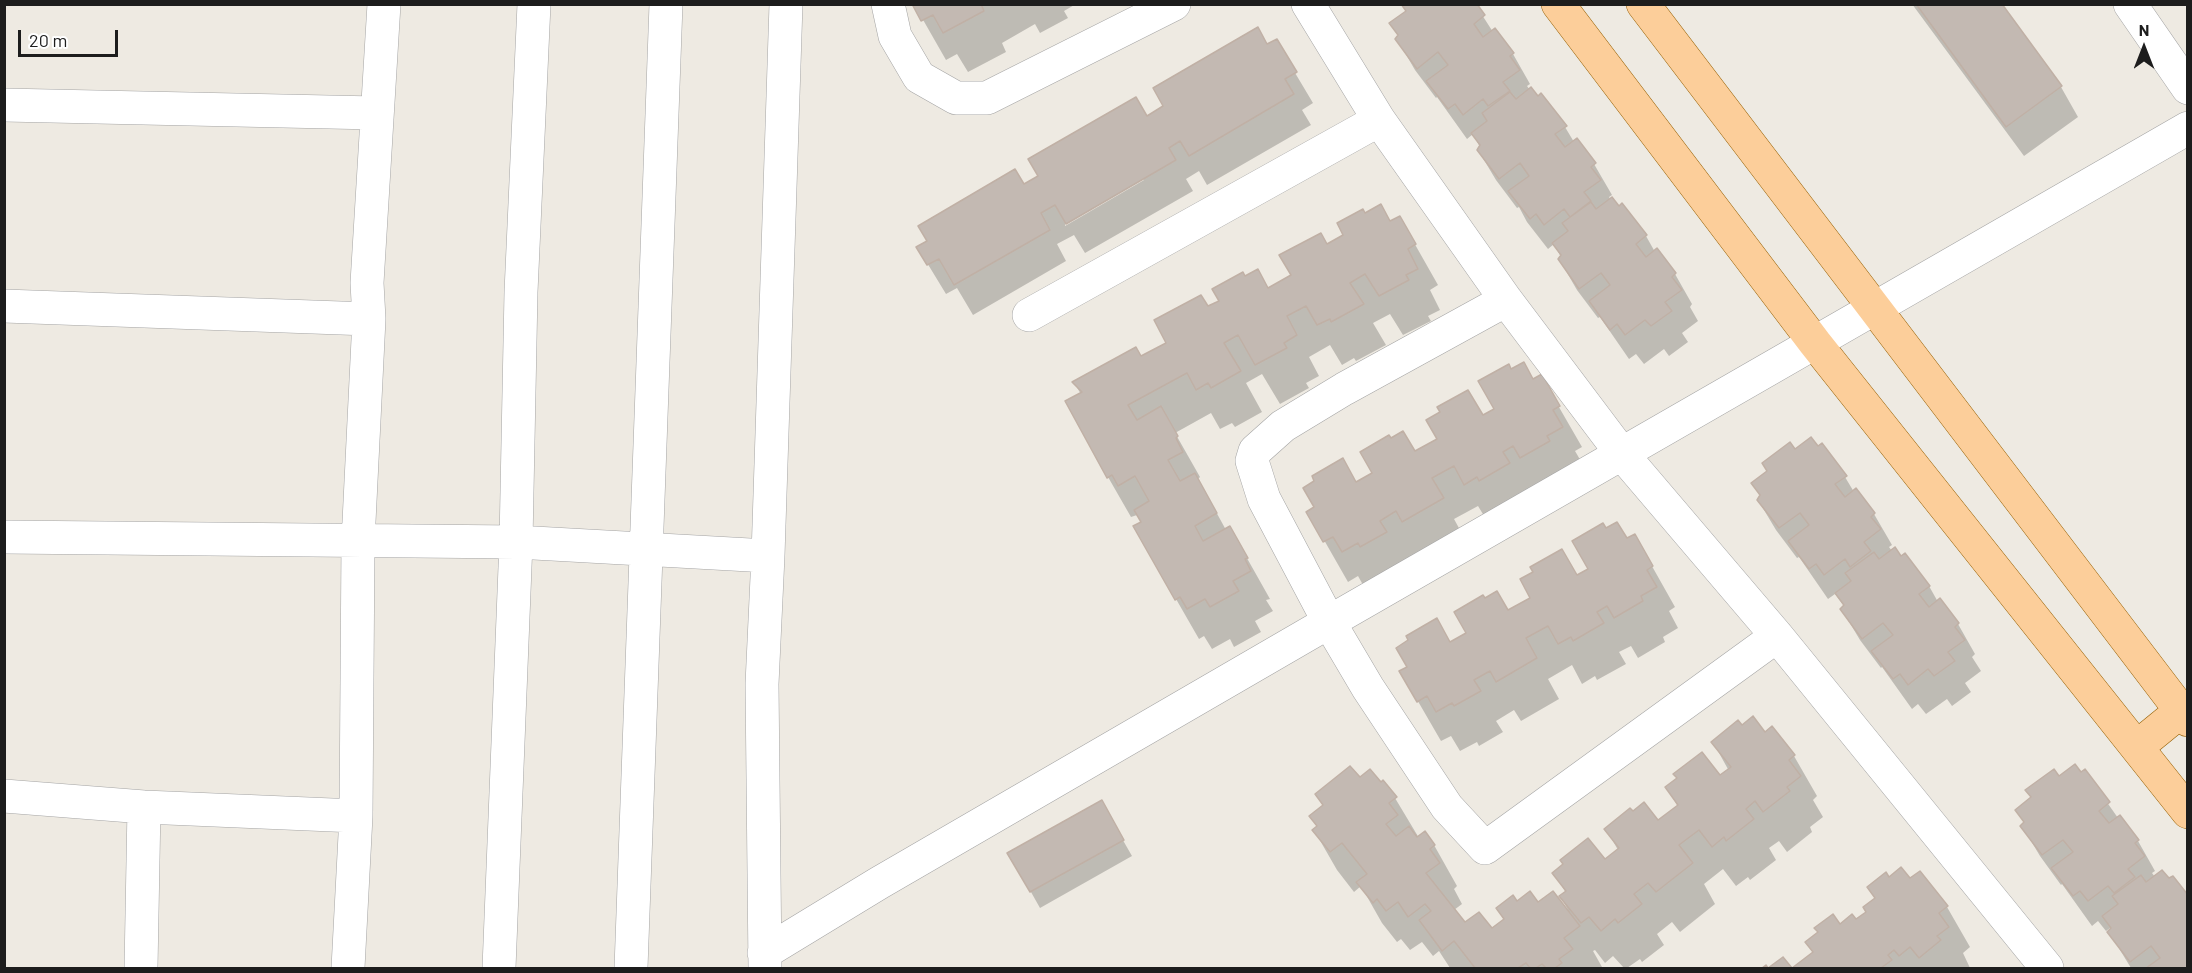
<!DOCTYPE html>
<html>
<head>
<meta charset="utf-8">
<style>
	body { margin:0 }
	#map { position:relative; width:2192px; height:973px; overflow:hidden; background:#eeeae2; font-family:Barlow,sans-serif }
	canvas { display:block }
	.frame { position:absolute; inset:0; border:6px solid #1d1d1d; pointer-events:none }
	.north { position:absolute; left:2114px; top:18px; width:60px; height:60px; -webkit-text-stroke:4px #fff; paint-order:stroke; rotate:0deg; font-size:16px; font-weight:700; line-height:24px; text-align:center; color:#1d1d1d }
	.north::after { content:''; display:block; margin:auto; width:21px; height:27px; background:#1d1d1d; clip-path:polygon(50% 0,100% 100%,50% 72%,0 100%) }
	.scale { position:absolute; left:18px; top:30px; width:100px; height:27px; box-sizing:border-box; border:3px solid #1d1d1d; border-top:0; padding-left:8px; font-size:18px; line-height:21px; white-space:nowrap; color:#1d1d1d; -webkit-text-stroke:4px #fff; paint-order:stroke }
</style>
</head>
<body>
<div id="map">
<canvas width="2192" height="973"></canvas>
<div class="frame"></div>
<div class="north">N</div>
<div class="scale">20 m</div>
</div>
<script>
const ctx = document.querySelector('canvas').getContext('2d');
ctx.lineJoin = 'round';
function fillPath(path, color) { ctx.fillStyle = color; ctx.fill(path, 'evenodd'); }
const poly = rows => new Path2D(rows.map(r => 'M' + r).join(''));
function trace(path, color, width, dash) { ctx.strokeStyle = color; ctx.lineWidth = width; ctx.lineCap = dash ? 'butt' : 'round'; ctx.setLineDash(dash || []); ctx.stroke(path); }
const shadow = poly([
	[914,4,1076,4,1064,11,1068,18,1040,33,1035,24,1002,43,1006,52,968,72,957,54,946,60],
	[1475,4,1493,32,1495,30,1513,54,1530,84,1527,86,1530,90,1565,127,1574,142,1594,164,1612,195,1609,197,1611,200,1618,208,1622,205,1646,236,1655,252,1675,274,1692,304,1690,307,1698,321,1682,333,1688,342,1669,356,1664,349,1644,364,1636,354,1629,359,1600,317,1598,318,1577,290,1559,259,1561,257,1554,244,1548,249,1527,222,1519,207,1517,208,1496,180,1478,150,1480,147,1473,134,1467,139,1437,97,1436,98,1415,70,1397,39],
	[1912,4,2000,4,2061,87,2078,117,2024,156],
	[1276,41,1313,103,1302,110,1311,125,1207,185,1199,171,1186,179,1193,191,1085,253,1074,235,1057,244,1066,261,973,315,957,288,946,294,918,248,1023,186,1146,118],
	[1143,178,1144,180,1065,226,1065,223],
	[1364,215,1390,222,1400,218,1438,285,1430,290,1440,310,1428,316,1431,321,1403,335,1390,314,1373,323,1386,345,1356,361,1354,358,1342,365,1330,345,1309,357,1319,376,1306,383,1309,388,1280,404,1262,374,1246,383,1262,412,1235,427,1232,423,1220,429,1211,413,1175,433,1200,477,1198,479,1226,530,1230,528,1270,599,1266,600,1273,611,1255,621,1261,632,1234,647,1230,639,1212,649,1204,636,1199,639,1176,599,1142,523,1137,515,1131,517,1108,477,1081,394,1074,383,1140,358,1168,343,1207,308,1221,302,1244,278,1268,289,1293,276,1326,246,1345,236],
	[1511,371,1533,381,1541,376,1582,447,1575,451,1585,468,1489,524,1478,506,1454,519,1465,539,1367,592,1358,576,1348,582,1308,512,1356,484,1496,410],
	[1795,451,1845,477,1854,492,1856,491,1874,514,1892,545,1889,547,1892,551,1929,586,1938,602,1958,624,1975,654,1972,657,1981,671,1965,683,1971,692,1952,706,1947,699,1926,714,1918,704,1912,709,1882,667,1881,668,1860,640,1842,610,1843,605,1835,594,1828,599,1799,557,1797,558,1776,530,1758,500,1761,497,1753,484],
	[1605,530,1626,540,1635,536,1675,607,1669,611,1678,628,1663,637,1665,642,1638,658,1631,646,1619,652,1626,664,1597,680,1595,676,1582,684,1572,665,1548,679,1559,699,1521,721,1514,710,1496,721,1503,732,1479,746,1477,742,1460,751,1451,736,1441,741,1401,672,1450,644,1590,569],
	[1742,727,1764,734,1772,728,1794,756,1817,796,1813,800,1823,817,1810,827,1812,832,1787,852,1779,841,1769,848,1776,860,1750,880,1748,877,1736,886,1723,869,1704,884,1715,904,1680,932,1672,922,1657,934,1664,945,1642,962,1640,959,1627,968,1624,968,1613,956,1605,963,1595,950,1593,951,1602,967,1600,968,1450,968,1439,951,1433,956,1422,942,1410,950,1401,939,1397,942,1382,923,1361,886,1354,892,1337,870,1314,830,1317,827,1311,817,1324,807,1317,794,1359,780,1395,798,1419,838,1434,845,1457,886,1454,889,1462,904,1454,910,1465,924,1491,930,1504,920,1498,909,1517,903,1568,910,1561,897,1566,893,1554,873,1604,861,1618,850,1606,829,1658,822,1678,807,1667,788,1720,777,1729,771,1713,742],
	[2085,771,2118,818,2120,817,2138,841,2155,871,2152,873,2155,877,2188,898,2188,968,2131,968,2109,932,2114,925,2106,931,2098,921,2092,926,2062,884,2061,885,2040,856,2022,826,2024,823,2017,810,2059,778,2081,775],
	[1101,802,1132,856,1040,908,1009,853],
	[1920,873,1947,907,1970,947,1963,953,1970,968,1795,968,1814,954,1807,942,1839,926,1856,921,1868,912,1876,899,1869,888,1889,879,1910,880]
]);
const building = poly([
	[912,4,981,4,984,11,943,33,933,15,921,21,912,4],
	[1401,4,1477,4,1485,15,1474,24,1483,37,1495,28,1514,53,1510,56,1520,70,1503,82,1510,91,1488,106,1483,99,1463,115,1455,104,1448,109,1426,81,1448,65,1438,52,1417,69,1395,39,1398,35,1389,23,1406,11,1401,4],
	[1916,4,2002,4,2062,86,2006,127,1916,4],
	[1258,27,1267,44,1277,39,1297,72,1285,79,1294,94,1189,156,1180,141,1169,148,1176,160,1066,224,1055,205,1041,213,1050,230,954,285,939,259,927,265,916,247,927,241,918,226,1015,169,1024,184,1038,176,1028,159,1136,97,1147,116,1163,106,1153,88,1258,27],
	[1531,87,1538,96,1541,93,1567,126,1555,134,1565,147,1577,138,1596,163,1591,167,1601,180,1584,192,1591,201,1570,217,1564,209,1544,225,1536,214,1530,219,1508,191,1529,176,1520,163,1499,179,1477,150,1480,145,1471,133,1487,121,1482,113,1510,92,1516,99,1531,87],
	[1612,197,1619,206,1622,203,1647,235,1636,244,1646,257,1657,248,1676,273,1672,277,1682,290,1665,302,1672,311,1651,326,1645,320,1625,335,1617,324,1610,330,1589,301,1610,285,1601,273,1579,289,1558,259,1561,255,1552,243,1568,231,1562,223,1591,202,1596,209,1612,197],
	[1381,204,1390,221,1400,216,1416,244,1408,249,1418,269,1406,275,1409,280,1379,296,1365,274,1350,283,1364,304,1331,322,1330,319,1317,325,1306,306,1287,316,1297,335,1284,343,1287,348,1255,365,1238,335,1224,343,1241,371,1211,388,1208,383,1196,390,1187,373,1128,405,1137,420,1161,406,1178,436,1176,438,1183,452,1168,460,1180,481,1195,473,1217,513,1195,526,1203,541,1230,526,1248,558,1245,559,1251,571,1233,581,1239,591,1210,607,1205,599,1187,609,1180,597,1175,600,1133,526,1141,522,1134,510,1149,501,1135,476,1118,486,1112,475,1107,478,1065,401,1082,392,1072,382,1136,347,1141,356,1166,343,1154,320,1201,295,1208,306,1219,301,1212,289,1243,272,1245,276,1258,269,1268,288,1291,275,1279,255,1321,233,1327,244,1343,235,1337,223,1363,209,1365,213,1381,204],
	[1524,362,1533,379,1542,374,1560,406,1553,410,1563,427,1547,436,1550,441,1520,458,1513,446,1503,452,1510,463,1479,481,1477,477,1464,485,1454,466,1432,478,1444,498,1402,522,1396,511,1380,521,1387,532,1360,547,1358,543,1342,552,1333,537,1323,542,1306,512,1314,507,1303,488,1314,481,1312,476,1343,458,1356,482,1372,473,1360,452,1389,435,1391,438,1403,431,1415,451,1437,439,1426,420,1440,412,1437,407,1468,390,1483,415,1494,409,1478,381,1509,364,1511,369,1524,362],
	[1811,437,1818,446,1822,443,1847,476,1835,484,1845,497,1856,488,1875,513,1871,517,1881,529,1864,542,1871,551,1850,567,1845,559,1824,575,1816,564,1809,569,1788,541,1809,525,1800,513,1779,528,1757,500,1760,495,1751,483,1767,471,1762,463,1790,442,1795,449,1811,437],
	[1617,522,1627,538,1635,534,1653,566,1647,570,1657,587,1641,596,1643,601,1614,618,1607,606,1597,612,1604,623,1573,641,1571,637,1558,644,1548,626,1526,638,1537,658,1496,682,1490,671,1474,680,1481,691,1454,706,1452,703,1436,712,1427,696,1417,702,1399,671,1407,667,1396,648,1408,640,1406,636,1437,618,1450,642,1466,633,1454,612,1483,595,1485,598,1497,591,1508,610,1530,598,1520,579,1533,572,1530,567,1562,549,1577,575,1588,569,1572,541,1603,523,1606,528,1617,522],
	[1895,547,1901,556,1905,553,1930,586,1919,594,1929,607,1940,598,1959,623,1955,627,1965,640,1948,652,1955,661,1934,676,1928,669,1908,685,1900,674,1893,679,1871,651,1893,635,1883,623,1862,639,1840,609,1844,605,1835,593,1851,581,1845,573,1874,552,1879,559,1895,547],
	[1753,716,1765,732,1772,726,1795,755,1789,760,1801,776,1787,787,1790,791,1763,812,1755,801,1746,809,1754,819,1726,841,1724,837,1712,847,1699,830,1679,845,1693,863,1656,892,1648,883,1634,894,1642,904,1618,923,1615,919,1601,931,1589,917,1581,923,1559,896,1566,891,1552,873,1563,864,1560,860,1588,838,1605,859,1619,848,1604,829,1630,808,1633,811,1644,802,1658,820,1678,805,1665,787,1677,778,1673,774,1702,752,1720,775,1731,767,1711,742,1738,720,1742,725,1753,716],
	[2075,764,2081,772,2085,769,2110,802,2099,811,2109,823,2120,815,2139,840,2135,843,2145,856,2128,869,2135,877,2114,893,2108,886,2088,901,2080,891,2073,896,2051,868,2073,852,2063,840,2042,855,2020,826,2024,822,2015,810,2031,797,2025,790,2054,769,2059,776,2075,764],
	[1350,766,1360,777,1370,769,1381,782,1383,780,1397,797,1389,803,1398,815,1386,824,1396,836,1409,826,1417,837,1425,831,1435,845,1430,849,1440,863,1426,873,1465,922,1479,912,1492,928,1504,919,1496,908,1513,895,1517,901,1530,891,1538,902,1553,891,1580,926,1564,938,1573,949,1559,959,1562,963,1555,968,1546,968,1542,964,1536,968,1530,968,1526,963,1518,968,1475,968,1454,941,1442,951,1419,920,1431,911,1425,904,1408,917,1398,902,1386,911,1377,899,1373,903,1356,882,1367,874,1342,843,1330,852,1312,830,1317,826,1309,816,1323,805,1315,794,1350,766],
	[1102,800,1124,840,1030,892,1007,853,1102,800],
	[1901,867,1910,878,1920,871,1948,906,1939,913,1949,927,1937,936,1941,940,1919,958,1910,947,1899,956,1894,950,1888,955,1892,960,1881,968,1792,968,1813,952,1805,942,1818,932,1814,928,1833,914,1840,924,1852,914,1856,919,1866,912,1863,907,1875,898,1867,887,1886,872,1889,877,1901,867],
	[2162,870,2169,878,2173,876,2188,895,2188,968,2146,968,2160,958,2151,946,2130,962,2107,932,2111,928,2102,916,2118,904,2112,896,2141,875,2146,882,2162,870],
	[1783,957,1792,968,1762,968,1766,965,1768,968,1783,957]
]);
const minor = poly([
	[888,4,895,36,919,77,956,98,987,98,1174,4],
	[1308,4,1379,120,1506,300,1622,454,1777,636,2047,968],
	[2130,4,2188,88],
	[4,105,376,113],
	[1506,300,1344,389,1283,426,1255,451,1252,461,1264,499,1329,622,1368,688,1447,807,1485,848,1777,636],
	[4,306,369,319],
	[1029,315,1379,120],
	[4,537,516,542,768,556],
	[4,796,144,807,356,816],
	[764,953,879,883,1329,622,2188,128],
	[141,968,144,807],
	[348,968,356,816,358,542,369,319,367,283,384,4],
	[499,968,516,542,521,292,534,4],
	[631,968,666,4],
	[765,968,762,684,768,556,786,4]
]);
const major = poly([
	[1558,4,1815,343,2188,812],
	[1643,4,2188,720],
	[2137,747,2181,711]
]);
fillPath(shadow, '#0003');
fillPath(building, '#c3b9b2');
trace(building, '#c0b0a5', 1.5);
trace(minor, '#a4a4a4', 34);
trace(major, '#955f00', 34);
trace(minor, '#fff', 33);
trace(major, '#fcce9a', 33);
</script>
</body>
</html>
